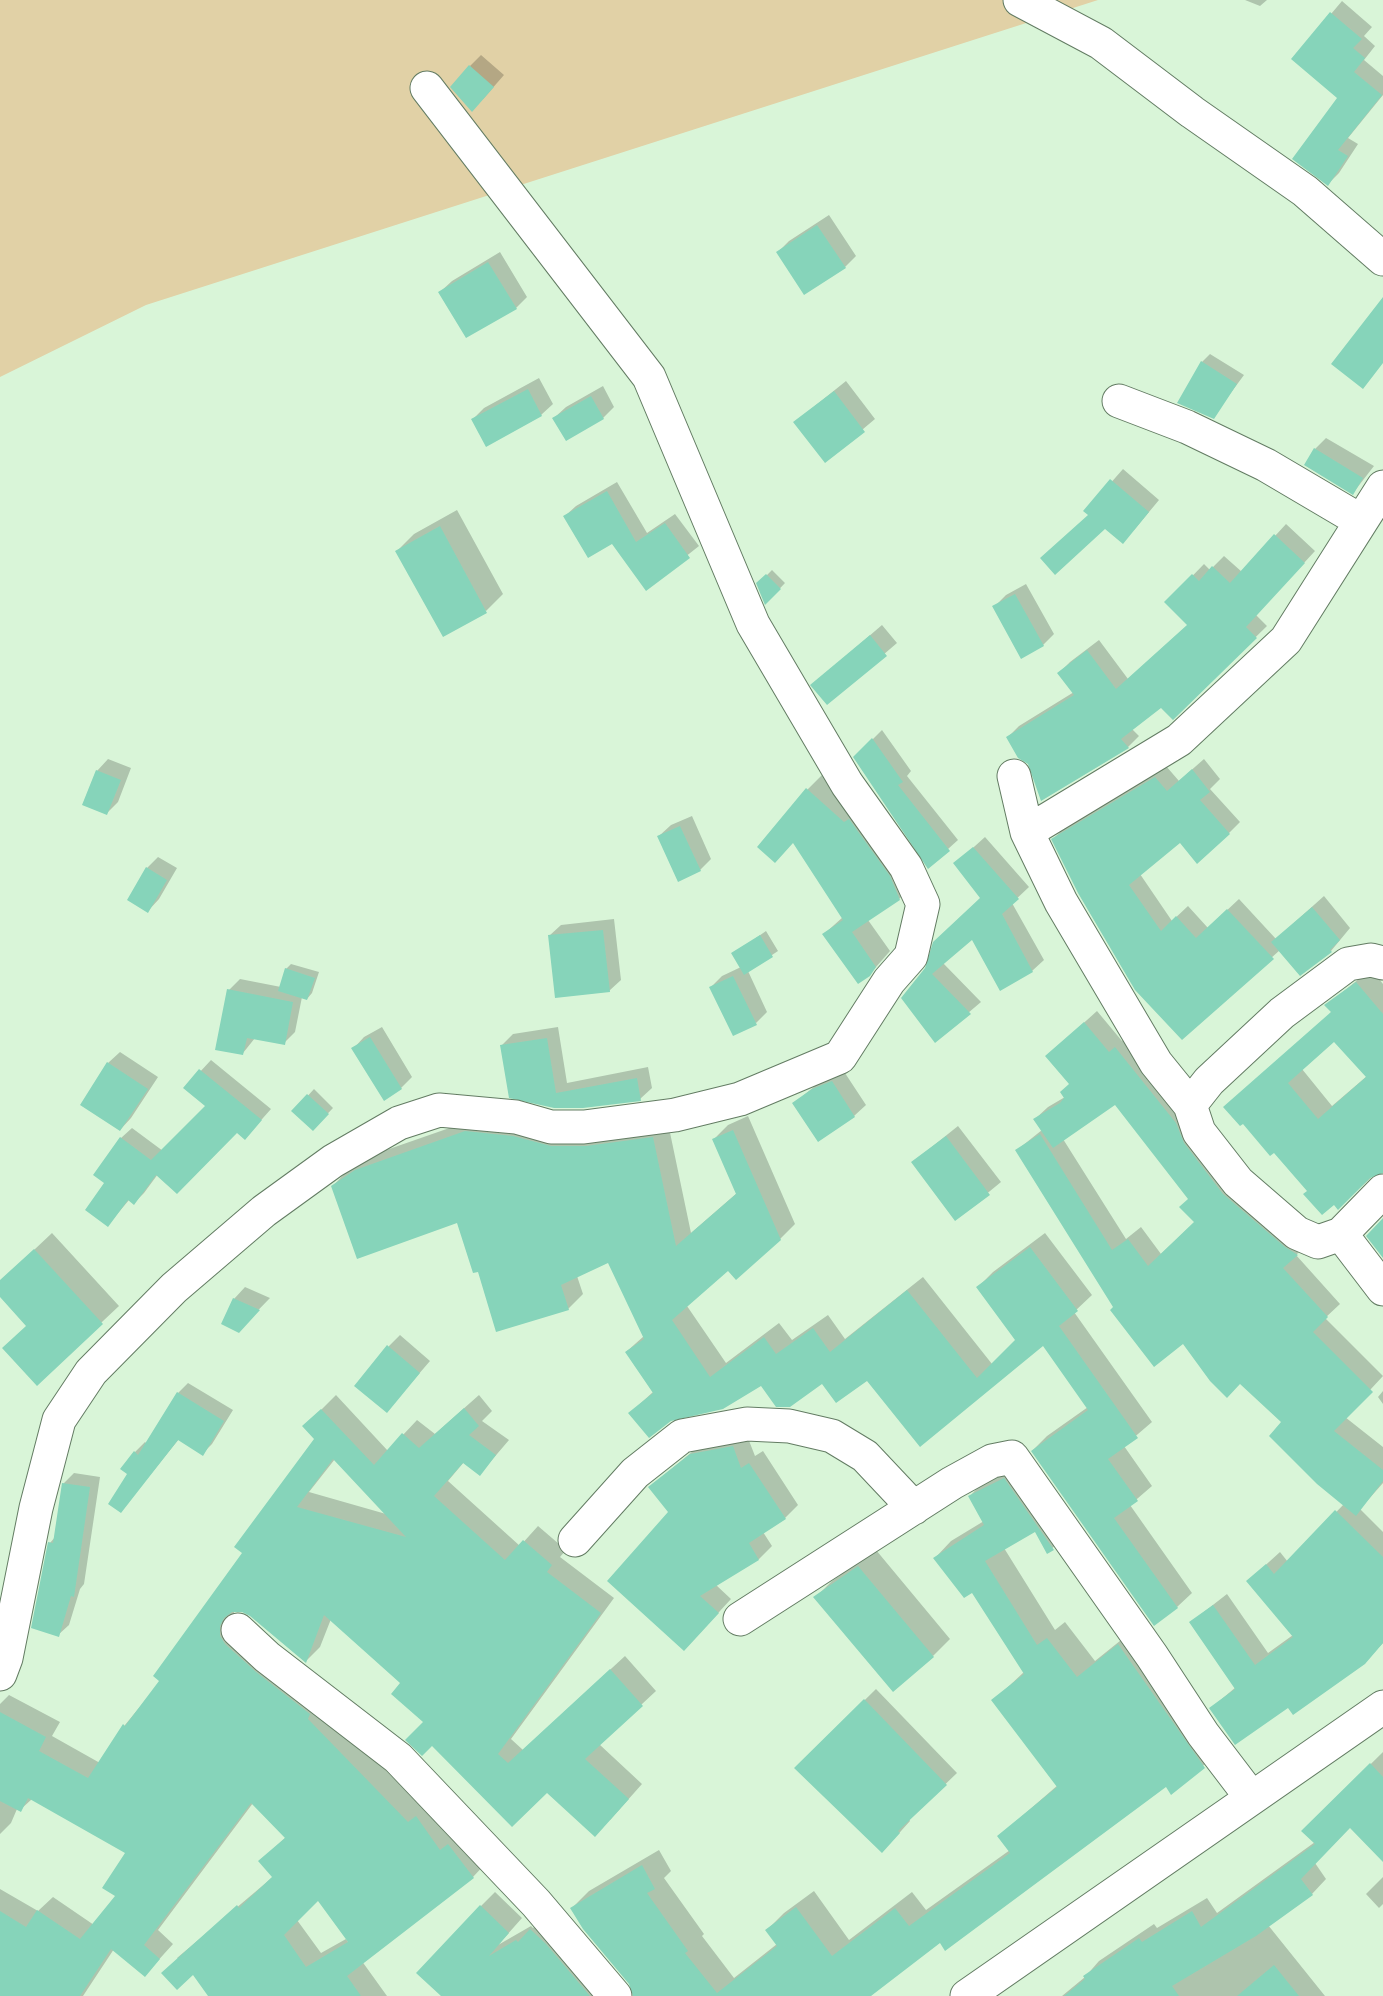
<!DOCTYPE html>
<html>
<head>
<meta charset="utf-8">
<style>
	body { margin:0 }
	canvas { display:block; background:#d9f5d8 }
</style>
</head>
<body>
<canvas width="1383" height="1996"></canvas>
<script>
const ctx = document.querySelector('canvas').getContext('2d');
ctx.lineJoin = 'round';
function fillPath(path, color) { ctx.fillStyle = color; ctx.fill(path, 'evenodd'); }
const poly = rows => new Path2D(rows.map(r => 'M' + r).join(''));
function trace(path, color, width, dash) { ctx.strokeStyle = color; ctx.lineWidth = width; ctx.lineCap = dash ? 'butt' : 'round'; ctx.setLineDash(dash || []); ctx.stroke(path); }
const green = poly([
	[0,0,1098,0,146,305,0,377]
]);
const shadow = poly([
	[1245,0,1267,0,1260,6],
	[1342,1,1372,27,1364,36,1375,46,1364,60,1383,76,1383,95,1348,138,1358,144,1339,173,1328,184,1339,98,1293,59],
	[481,55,504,75,483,99,470,66],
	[829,215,856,256,845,267,778,252,789,241],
	[500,252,527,297,516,308,440,292,452,281],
	[1210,354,1244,375,1213,417,1202,362],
	[539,378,553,404,541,415,473,419,484,408],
	[846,381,875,419,825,461,795,422],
	[603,386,614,407,603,418,554,418,566,407],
	[1326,438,1374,466,1353,493,1315,449],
	[1123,469,1159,500,1134,530,1086,511],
	[617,482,647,533,675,514,699,546,646,588,612,542,565,516,576,506],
	[457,510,503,594,486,611,397,551,414,534],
	[1286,524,1315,551,1256,615,1267,626,1173,718,1161,706,1132,729,1139,736,1128,747,1029,763,1008,737,1019,726,1074,692,1059,673,1070,662,1099,640,1128,679,1189,624,1167,602,1204,564,1210,570,1224,556,1242,572],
	[772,570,785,583,766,603,758,584],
	[1026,584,1054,634,1043,645,994,607,1006,595],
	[882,625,897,643,827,703,812,685],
	[882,730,911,771,907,776,958,840,928,867,855,757],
	[108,759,131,768,118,802,107,813,97,771],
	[1204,759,1220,779,1210,789,1240,822,1229,833,1180,841,1140,874,1172,921,1188,906,1208,928,1239,899,1276,939,1324,896,1350,928,1331,951,1280,950,1182,1038,1053,839,1064,828,1166,766,1179,781],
	[822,775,860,808,915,884,899,899,868,920,890,951,869,975,824,934,843,917,807,790],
	[692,816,711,859,700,870,659,836,671,825],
	[985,837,1029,887,1012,903,1044,960,1032,971,972,938,943,963,981,1002,935,1041,902,998,987,894,955,864],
	[158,857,177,868,159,899,148,911,147,868],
	[614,919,621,980,609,991,549,936,561,925],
	[766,931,778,951,748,971,767,1012,756,1023,711,987,722,976,741,967,733,954],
	[291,964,319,972,312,993,307,999,302,997,295,1032,284,1043,255,1038,243,1053,229,990,240,979,281,987,286,969],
	[1371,969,1383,984,1383,1172,1377,1172,1338,1208,1334,1202,1308,1191,1274,1151,1243,1121,1332,1011,1327,1005],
	[1334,1040,1367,1076,1332,1106,1302,1069],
	[1097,1011,1122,1041,1128,1036,1309,1242,1296,1255,1340,1304,1325,1318,1383,1376,1345,1417,1383,1447,1383,1483,1360,1509,1383,1532,1383,1643,1364,1663,1288,1706,1211,1708,1236,1687,1191,1622,1227,1594,1268,1653,1293,1635,1248,1581,1280,1552,1288,1562,1344,1504,1283,1422,1241,1382,1183,1342,1115,1307,1017,1150,1042,1130,1035,1119,1048,1107,1065,1097,1071,1084,1047,1056],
	[1115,1103,1189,1199,1195,1222,1161,1254,1141,1227,1126,1239,1063,1139],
	[382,1027,412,1077,401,1088,353,1049,364,1037],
	[558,1027,567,1083,648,1067,652,1088,640,1099,554,1107,502,1045,513,1034],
	[120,1052,158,1077,131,1118,120,1130,108,1063],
	[211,1060,271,1109,255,1127,237,1131,158,1174,144,1193,134,1203,129,1200,108,1225,106,1183,121,1138,132,1128,163,1151,207,1106,185,1088],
	[843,1070,866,1105,854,1116,818,1140,794,1103,825,1078],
	[314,1089,333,1108,313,1129,294,1111],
	[748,1116,795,1224,780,1239,728,1269,687,1306,726,1363,779,1323,792,1340,828,1315,845,1339,923,1277,992,1364,1016,1340,978,1287,993,1272,1045,1233,1092,1295,1074,1312,1152,1422,1124,1446,1152,1486,1130,1505,1192,1593,1177,1607,1032,1451,1047,1436,1088,1407,1043,1343,920,1445,867,1379,761,1384,630,1413,653,1392,626,1352,644,1336,609,1261,577,1276,583,1294,568,1309,479,1270,458,1221,333,1186,347,1171,372,1155,481,1117,668,1123,691,1233,737,1193,713,1140,728,1125],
	[958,1126,1001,1182,956,1219,913,1162],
	[52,1233,119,1306,37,1383,28,1325,0,1295,0,1282],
	[245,1287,270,1298,238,1331,234,1299],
	[400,1335,430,1361,387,1411,389,1346],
	[188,1383,233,1410,212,1444,202,1454,179,1439,121,1511,135,1452,145,1442,147,1444,178,1393],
	[1383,1391,1383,1404,1378,1397],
	[336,1395,388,1451,417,1420,435,1434,479,1395,492,1411,482,1421,509,1440,480,1474,464,1462,448,1481,520,1546,538,1526,566,1550,560,1557,614,1598,511,1739,523,1750,625,1656,656,1691,599,1744,642,1784,610,1820,547,1791,425,1722,402,1683,331,1619,320,1647,306,1661,251,1615,242,1610,234,1611,234,1621,321,1703,423,1809,431,1803,487,1862,473,1877,318,1899,297,1920,321,1953,346,1939,387,1996,209,1996,194,1973,177,1958,274,1876,260,1861,286,1837,253,1803,158,1930,173,1944,145,1975,114,1949,83,1996,0,1996,0,1889,38,1911,53,1897,94,1925,118,1896,127,1853,32,1799,20,1810,17,1809,11,1823,0,1834,0,1704,9,1695,60,1722,52,1736,100,1763,125,1725,161,1681,245,1552,316,1439,319,1412],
	[335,1459,386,1514,309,1492],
	[746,1433,755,1456,763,1451,798,1505,785,1518,763,1532,772,1546,759,1559,716,1585,731,1599,697,1636,670,1512,650,1487,705,1441],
	[1021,1462,1070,1532,1048,1552,1035,1530,1004,1548,1055,1630,1065,1622,1095,1661,1136,1628,1221,1750,1172,1793,1166,1785,940,1941,868,1996,665,1996,572,1908,589,1891,659,1850,671,1871,664,1878,704,1934,702,1936,734,1978,777,1944,767,1930,784,1913,814,1891,849,1940,912,1892,926,1910,1010,1850,999,1836,1058,1785,993,1701,1024,1672,972,1591,935,1558,951,1541,984,1521,970,1496,986,1479],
	[74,1473,100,1477,84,1584,80,1589,69,1625,58,1635,50,1543,55,1537,63,1484],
	[876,1550,950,1639,933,1656,815,1598,832,1581],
	[876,1689,957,1773,909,1819,910,1821,893,1840,796,1768],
	[1383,1752,1383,1860,1350,1827,1315,1863,1326,1879,1312,1894,1268,1925,1325,1996,1062,1996,1085,1977,1099,1961,1154,1924,1157,1928,1207,1898,1217,1913,1315,1842,1303,1831],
	[1383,1877,1383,1904,1379,1908,1366,1894],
	[495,1892,522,1918,498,1945,531,1926,533,1928,545,1916,620,1996,443,1996,481,1906]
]);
const building = poly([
	[1330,12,1362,39,1353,48,1365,58,1354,72,1382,95,1338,150,1348,156,1328,186,1292,159,1337,98,1291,59],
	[469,65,494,87,472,112,450,87],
	[817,225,846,268,804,295,776,252],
	[488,262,517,309,466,338,438,292],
	[1383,297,1383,363,1363,389,1331,364],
	[1201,361,1237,384,1214,419,1177,403],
	[528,389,542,416,486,447,471,419],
	[834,391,865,432,825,463,793,422],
	[591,396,604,419,566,441,552,418],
	[1314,448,1363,478,1353,495,1304,465],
	[1110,479,1149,512,1123,544,1105,529,1055,575,1040,558,1088,515,1083,511],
	[607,491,636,542,665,523,690,558,646,591,612,544,588,558,563,516],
	[440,526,487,613,443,637,395,551],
	[1274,534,1305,563,1246,627,1257,638,1173,720,1161,708,1121,739,1129,748,1041,801,1028,764,1018,758,1006,737,1074,695,1057,673,1087,650,1116,689,1187,625,1164,602,1192,574,1199,581,1212,566,1230,583],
	[766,574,781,589,765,605,756,583],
	[1015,594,1044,646,1021,659,992,606],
	[870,635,887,656,827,705,810,685],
	[872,738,903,782,898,785,950,851,928,869,853,757],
	[1192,769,1210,792,1200,800,1230,834,1197,864,1180,843,1129,885,1161,931,1176,916,1196,938,1227,909,1274,959,1182,1040,1135,990,1078,893,1051,839,1155,777,1167,791],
	[96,770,121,780,107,815,82,805],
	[806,788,844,822,849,819,890,876,900,900,852,932,876,967,870,976,858,984,822,934,843,920,793,843,775,863,757,847],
	[680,826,701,871,678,882,657,836],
	[973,847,1019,899,1002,914,1033,972,1000,991,972,940,932,974,971,1014,935,1043,901,998,925,968,933,942,980,898,953,863],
	[146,867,167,880,148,913,127,900],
	[1312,907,1340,940,1330,950,1332,952,1300,976,1271,942],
	[603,930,610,992,555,998,548,935],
	[760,935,773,957,744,975,731,953],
	[285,968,315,978,307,1000,278,991],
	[733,976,757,1025,733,1036,709,987],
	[1356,982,1383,1014,1383,1173,1370,1178,1338,1210,1334,1205,1322,1215,1303,1194,1307,1191,1274,1153,1270,1156,1243,1124,1240,1126,1223,1107,1331,1012,1324,1005],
	[1334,1042,1366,1077,1318,1119,1288,1083],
	[227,989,293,1002,285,1045,247,1038,243,1055,215,1050],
	[1084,1022,1109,1052,1115,1047,1176,1123,1184,1143,1223,1194,1285,1247,1298,1255,1283,1268,1328,1317,1313,1332,1373,1392,1334,1431,1383,1470,1383,1481,1356,1516,1317,1484,1269,1436,1281,1422,1240,1384,1227,1398,1210,1381,1183,1344,1154,1367,1110,1310,1113,1307,1015,1150,1040,1134,1112,1250,1128,1239,1148,1266,1194,1222,1179,1207,1188,1199,1115,1105,1053,1148,1033,1119,1060,1103,1064,1098,1060,1092,1069,1084,1045,1056],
	[370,1037,402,1089,384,1101,351,1048],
	[547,1038,556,1093,637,1078,641,1101,583,1108,554,1108,509,1098,500,1045],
	[107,1062,148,1089,120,1131,80,1105],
	[199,1069,262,1120,245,1140,237,1133,177,1194,156,1175,134,1205,128,1200,108,1227,85,1210,104,1183,93,1175,120,1137,151,1160,205,1106,183,1088],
	[832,1081,855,1117,818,1142,792,1103,812,1089],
	[307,1094,329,1114,313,1131,291,1111],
	[733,1130,781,1240,736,1280,728,1271,672,1320,710,1377,764,1337,776,1354,813,1328,830,1352,907,1290,977,1378,1015,1340,976,1287,1030,1247,1078,1311,1059,1326,1138,1438,1108,1459,1138,1501,1114,1518,1178,1608,1154,1626,1031,1451,1088,1410,1043,1346,920,1447,867,1381,836,1403,822,1384,790,1407,776,1407,761,1386,723,1409,671,1421,649,1438,628,1413,653,1393,625,1352,644,1339,608,1263,561,1285,569,1310,496,1332,478,1272,473,1273,457,1223,357,1259,331,1186,355,1170,465,1131,513,1136,551,1146,586,1146,653,1137,676,1246,736,1194,712,1139],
	[946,1136,990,1195,955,1221,911,1162],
	[1383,1218,1383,1258,1366,1236],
	[34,1249,103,1324,37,1386,2,1348,26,1326,0,1297,0,1280],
	[233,1298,260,1310,239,1333,221,1324],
	[387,1345,420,1373,387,1413,354,1386],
	[177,1392,224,1421,203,1456,178,1440,121,1513,108,1504,127,1474,120,1469,134,1451,138,1455],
	[464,1408,479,1426,469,1435,496,1455,480,1476,463,1463,434,1496,505,1560,523,1540,552,1565,547,1572,601,1613,498,1754,508,1763,610,1669,643,1706,585,1759,629,1799,595,1837,547,1793,512,1827,432,1746,422,1756,405,1740,423,1722,391,1694,400,1683,324,1615,306,1663,250,1616,242,1612,232,1612,224,1618,220,1626,220,1636,225,1644,256,1672,310,1714,308,1719,408,1822,416,1816,440,1850,448,1844,474,1878,347,1976,361,1996,208,1996,193,1975,177,1990,161,1973,237,1905,239,1908,272,1877,258,1861,285,1838,251,1803,144,1945,160,1959,145,1977,111,1949,80,1996,0,1996,0,1911,26,1927,37,1910,80,1939,115,1896,102,1888,125,1853,28,1798,21,1812,0,1801,0,1712,46,1737,39,1751,88,1778,123,1724,125,1726,159,1681,153,1676,242,1553,234,1547,314,1439,302,1426,321,1409,374,1465,402,1433,419,1448],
	[333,1459,406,1537,297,1507],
	[318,1901,348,1942,306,1967,284,1935],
	[733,1446,741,1468,749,1463,786,1519,749,1543,759,1560,700,1596,719,1613,684,1651,607,1581,668,1512,648,1487,690,1454],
	[1004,1478,1054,1550,1047,1554,1035,1532,985,1561,1037,1645,1047,1638,1077,1677,1118,1644,1205,1768,1171,1795,1166,1787,945,1951,940,1943,871,1996,633,1996,629,1984,583,1929,570,1908,642,1865,655,1889,647,1893,688,1951,685,1953,717,1993,777,1946,765,1930,796,1907,832,1956,895,1908,909,1926,1010,1853,997,1836,1057,1787,991,1700,1024,1674,972,1593,964,1598,933,1558,984,1525,968,1496],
	[62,1483,90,1487,74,1597,71,1596,59,1637,31,1628,48,1542,53,1543],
	[1335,1510,1383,1557,1383,1643,1365,1664,1293,1715,1288,1708,1235,1745,1209,1708,1235,1689,1189,1622,1213,1605,1255,1665,1293,1637,1246,1581,1266,1564,1274,1574],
	[858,1566,934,1657,893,1692,813,1597],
	[864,1699,947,1785,898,1831,900,1833,882,1853,794,1768],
	[1370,1763,1383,1777,1383,1862,1350,1828,1301,1879,1313,1895,1256,1936,1172,1986,1179,1996,1064,1996,1085,1979,1083,1976,1139,1938,1142,1942,1192,1911,1201,1927,1315,1844,1301,1831],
	[480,1905,509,1933,489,1956,516,1940,518,1942,530,1929,546,1944,590,1996,441,1996,416,1973],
	[1274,1965,1299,1996,1237,1996]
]);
const minor = poly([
	[1020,0,1101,43,1192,112,1305,191,1383,259],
	[1119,401,1187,427,1266,465,1361,521],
	[1014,776,1027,832,1061,902,1156,1063,1190,1105,1199,1132,1238,1182,1297,1233,1318,1242,1341,1234,1383,1191],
	[1027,832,1179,740,1286,640,1383,487],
	[1190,1105,1209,1081,1282,1013,1348,964,1371,960,1383,963],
	[1341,1234,1383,1289],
	[575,1540,635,1473,682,1436,747,1424,789,1426,832,1436,865,1456,914,1508],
	[740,1619,952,1483,992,1461,1012,1457,1152,1656,1203,1734,1251,1797],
	[238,1630,267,1657,398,1758,536,1903,615,1996],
	[0,1674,6,1658,36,1508,59,1420,91,1372,174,1288,264,1211,333,1161,399,1123,439,1110,516,1117,551,1127,584,1127,675,1115,740,1099,840,1057,889,981,911,956,923,904,906,867,847,784,753,624,649,377,427,88]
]);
const secondary = poly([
	[967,1996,1383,1707]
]);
fillPath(green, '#e1d1a6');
fillPath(shadow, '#0003');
fillPath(building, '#86d4ba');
trace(minor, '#637c63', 35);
trace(secondary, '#637c63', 35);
trace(minor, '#fff', 33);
trace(secondary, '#fff', 33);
</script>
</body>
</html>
